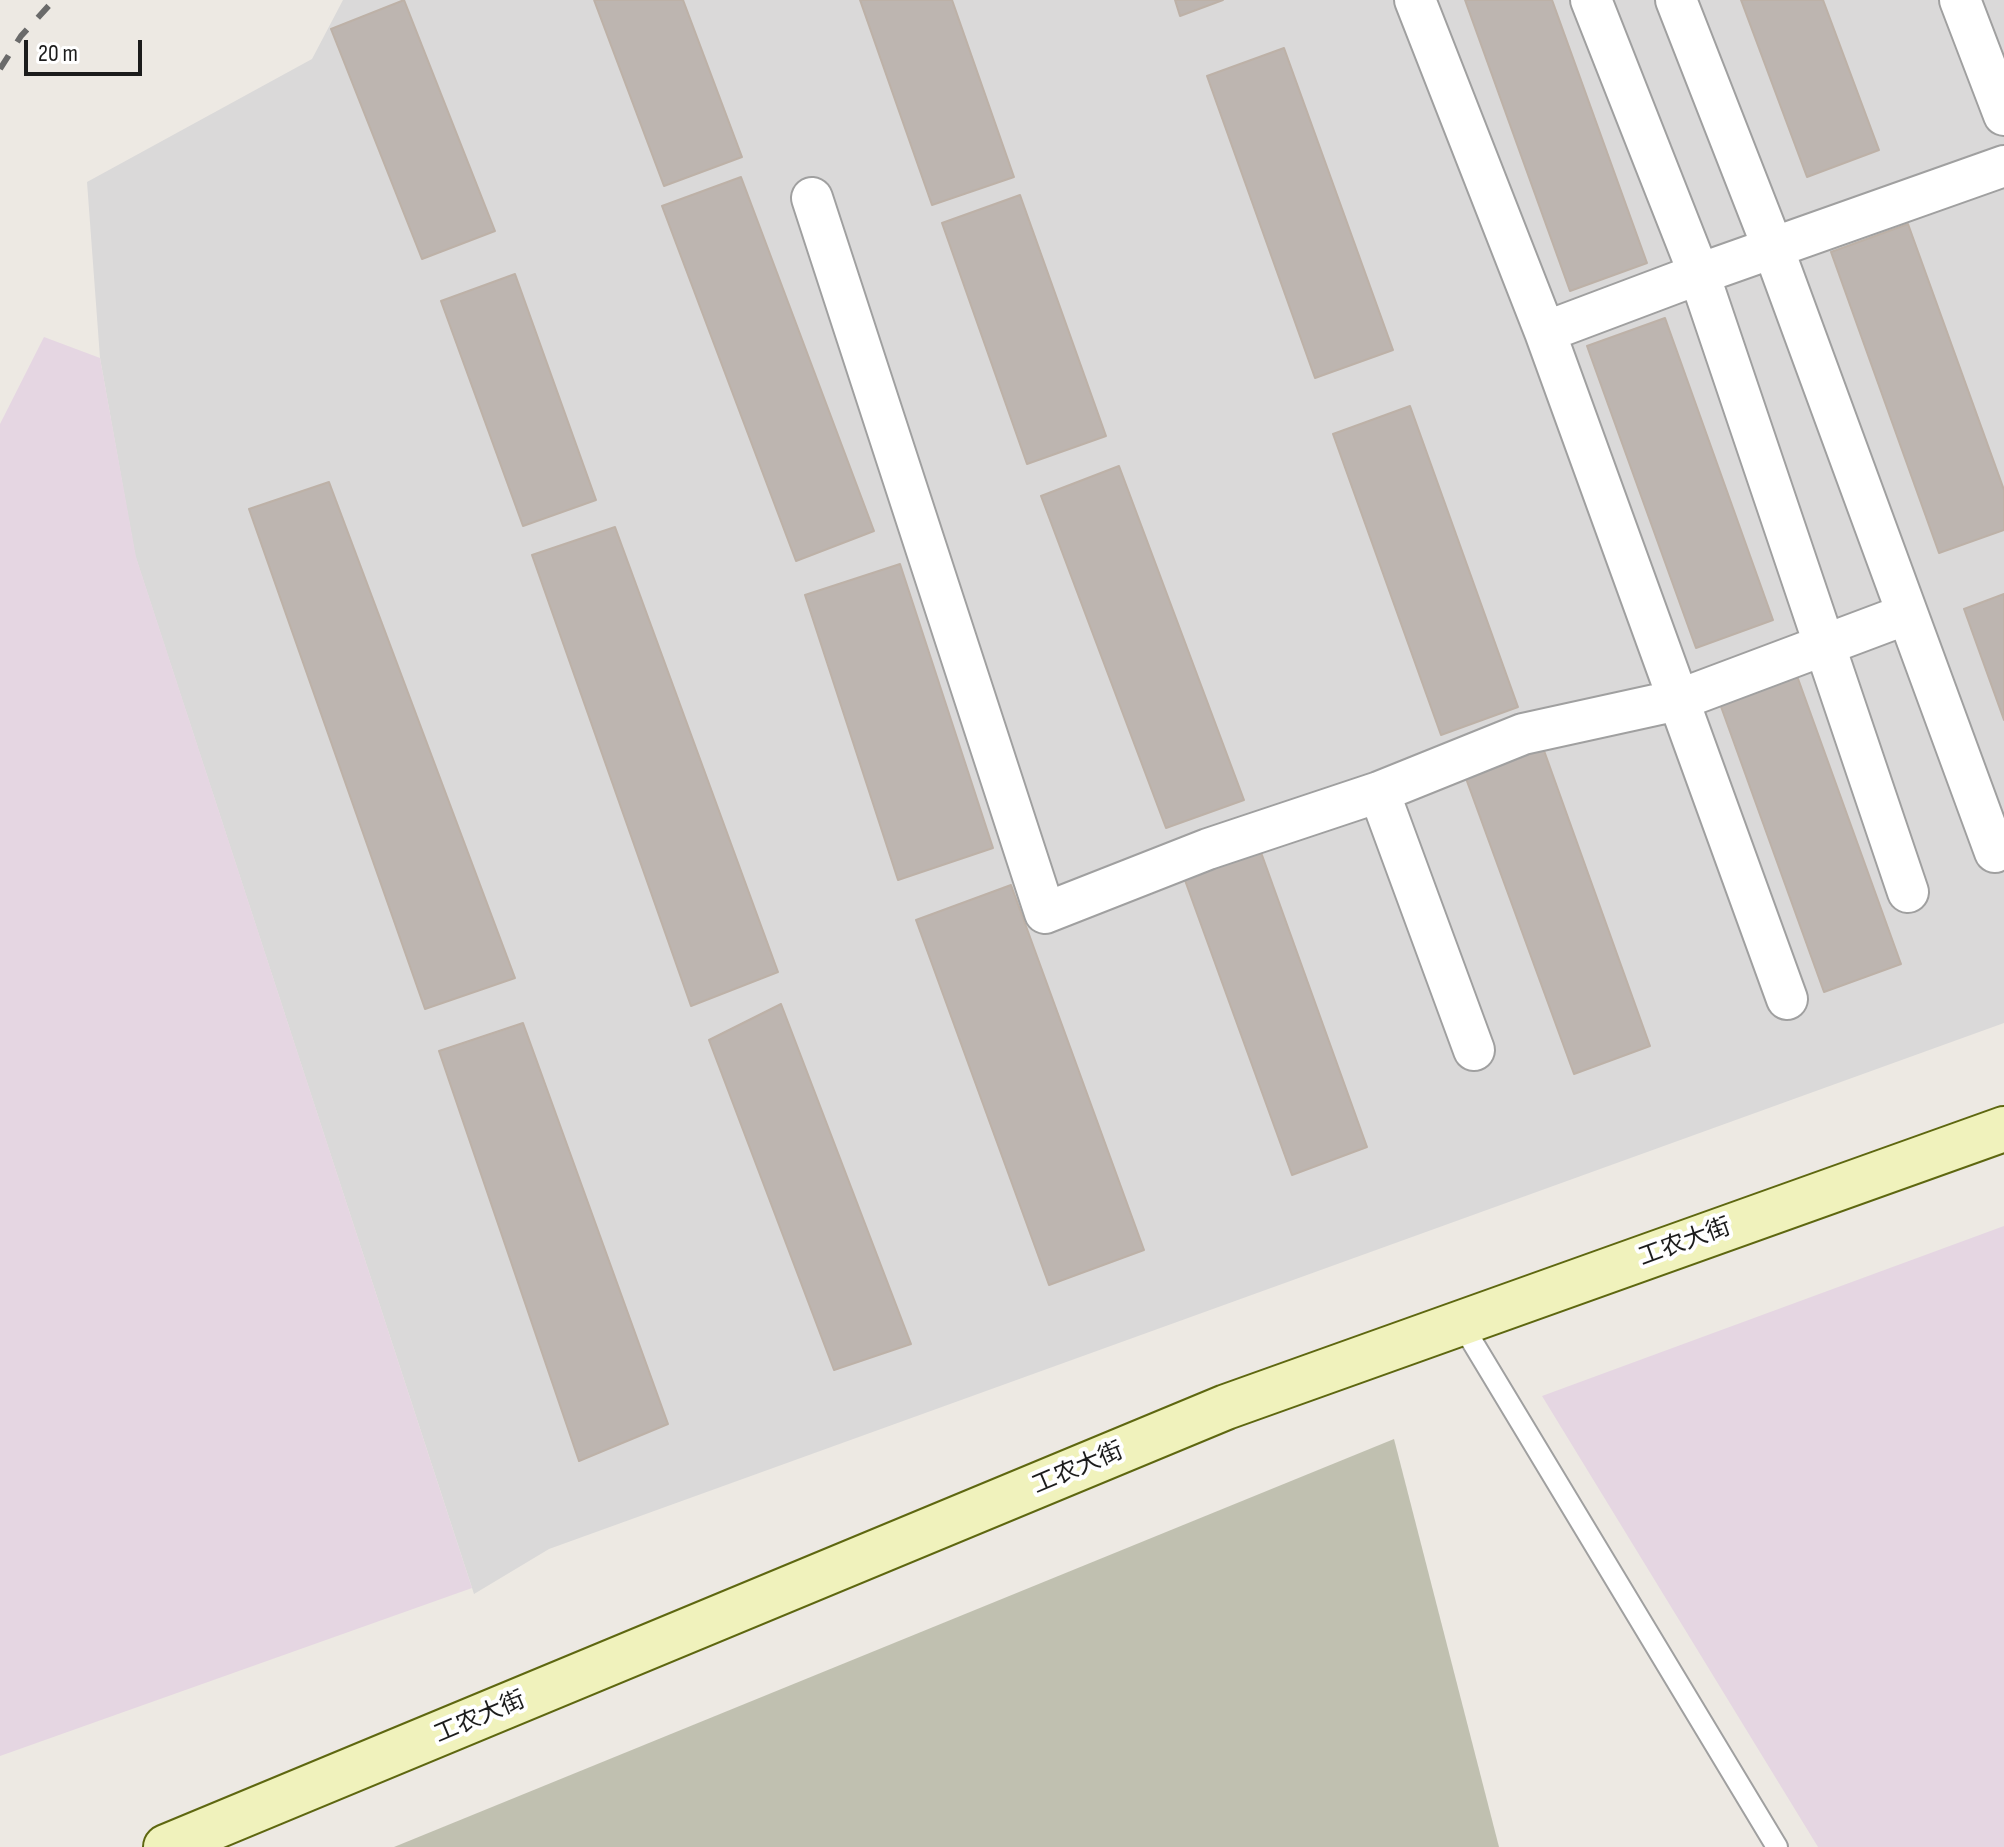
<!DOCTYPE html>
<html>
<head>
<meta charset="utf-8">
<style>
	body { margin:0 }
	#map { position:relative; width:2004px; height:1847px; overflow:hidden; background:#ede9e3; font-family:"Sofia Sans Condensed",sans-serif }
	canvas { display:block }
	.scale { position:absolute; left:24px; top:40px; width:118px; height:36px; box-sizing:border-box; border:4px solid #1c1c1c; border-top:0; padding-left:10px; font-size:24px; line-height:28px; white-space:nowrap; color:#1c1c1c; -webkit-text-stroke:6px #fff; paint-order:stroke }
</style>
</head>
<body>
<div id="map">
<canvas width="2004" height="1847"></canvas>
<div class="scale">20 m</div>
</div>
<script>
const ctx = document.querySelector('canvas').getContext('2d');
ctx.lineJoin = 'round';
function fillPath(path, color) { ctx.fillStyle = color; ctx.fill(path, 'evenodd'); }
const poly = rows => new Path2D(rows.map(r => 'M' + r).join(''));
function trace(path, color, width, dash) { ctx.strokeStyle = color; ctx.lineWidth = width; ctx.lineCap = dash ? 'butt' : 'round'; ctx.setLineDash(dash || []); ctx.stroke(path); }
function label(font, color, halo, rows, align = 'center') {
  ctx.font = font + ' "Sofia Sans Condensed","Noto Sans SC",sans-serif'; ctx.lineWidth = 8; ctx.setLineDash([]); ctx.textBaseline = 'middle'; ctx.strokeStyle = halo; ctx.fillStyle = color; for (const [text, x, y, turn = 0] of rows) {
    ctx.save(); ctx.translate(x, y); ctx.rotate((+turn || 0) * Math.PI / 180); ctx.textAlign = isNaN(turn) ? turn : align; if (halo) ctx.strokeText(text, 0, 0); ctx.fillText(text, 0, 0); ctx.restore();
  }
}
const residential = poly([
	[343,0,2004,0,2004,1023,549,1549,474,1594,135,555,100,358,87,182,312,59]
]);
const industrial = poly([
	[44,337,100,358,136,557,472,1588,0,1756,0,424],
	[2004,1226,2004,1847,1818,1847,1542,1396]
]);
const construction = poly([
	[1394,1439,1499,1847,394,1847]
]);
const building = poly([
	[404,0,495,231,422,259,331,29,404,0],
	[594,0,683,0,742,157,664,186,594,0],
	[860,0,952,0,1014,177,932,205,860,0],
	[1175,0,1223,0,1180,16,1175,0],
	[1465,0,1552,0,1647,263,1570,291,1465,0],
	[1741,0,1823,0,1879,150,1807,177,1741,0],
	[1284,48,1393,350,1315,378,1207,76,1284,48],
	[741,177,874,531,796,561,662,206,741,177],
	[1020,195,1106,436,1027,464,942,223,1020,195],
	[1908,224,2004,490,2004,530,1939,553,1831,252,1908,224],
	[515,274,596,500,523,526,441,301,515,274],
	[1665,318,1773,620,1696,648,1587,346,1665,318],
	[1410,406,1518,707,1441,735,1333,434,1410,406],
	[1119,466,1244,800,1166,828,1041,496,1119,466],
	[329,482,515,978,425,1009,249,509,329,482],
	[615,527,778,972,691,1006,532,555,615,527],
	[900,564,993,848,898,880,805,595,900,564],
	[2004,594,2004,720,1964,609,2004,594],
	[1792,662,1901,964,1824,992,1715,690,1792,662],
	[1542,745,1650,1046,1574,1074,1464,773,1542,745],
	[1258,844,1367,1147,1292,1175,1182,872,1258,844],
	[1011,885,1144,1250,1049,1285,916,920,1011,885],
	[781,1004,911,1344,834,1370,709,1040,781,1004],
	[523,1023,668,1424,579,1461,439,1051,523,1023]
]);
const lane = poly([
	[1461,1323,1777,1847]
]);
const street = poly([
	[1415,0,1545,332],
	[1591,0,1699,274,1545,332,1787,999],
	[1676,0,1773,248,1995,852],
	[1960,0,2004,115],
	[812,198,1045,913,1208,849,1379,792,1523,734,1678,700,1907,614],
	[1379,792,1474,1050],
	[1908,892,1699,274,2004,166]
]);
const secondary = poly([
	[166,1847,1226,1407,2004,1129]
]);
const rail = poly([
	[0,69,21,36,54,0]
]);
const streetNames = [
	["工农大街",1685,1243,-20],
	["工农大街",1078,1469,-23],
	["工农大街",480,1718,-23]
];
fillPath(residential, '#dad9d9');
fillPath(industrial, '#e5d6e2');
fillPath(construction, '#c0c0b0');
fillPath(building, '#bdb5b0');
trace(building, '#bdb1a7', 2);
trace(lane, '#a0a0a0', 24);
trace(street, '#a0a0a0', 44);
trace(secondary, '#5e6710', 48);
trace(lane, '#fff', 20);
trace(street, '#fff', 40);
trace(secondary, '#f0f2bc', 44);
trace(rail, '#6a6a6a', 6, [16, 16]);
label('24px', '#1c1c1c', '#fff', streetNames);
</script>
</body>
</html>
